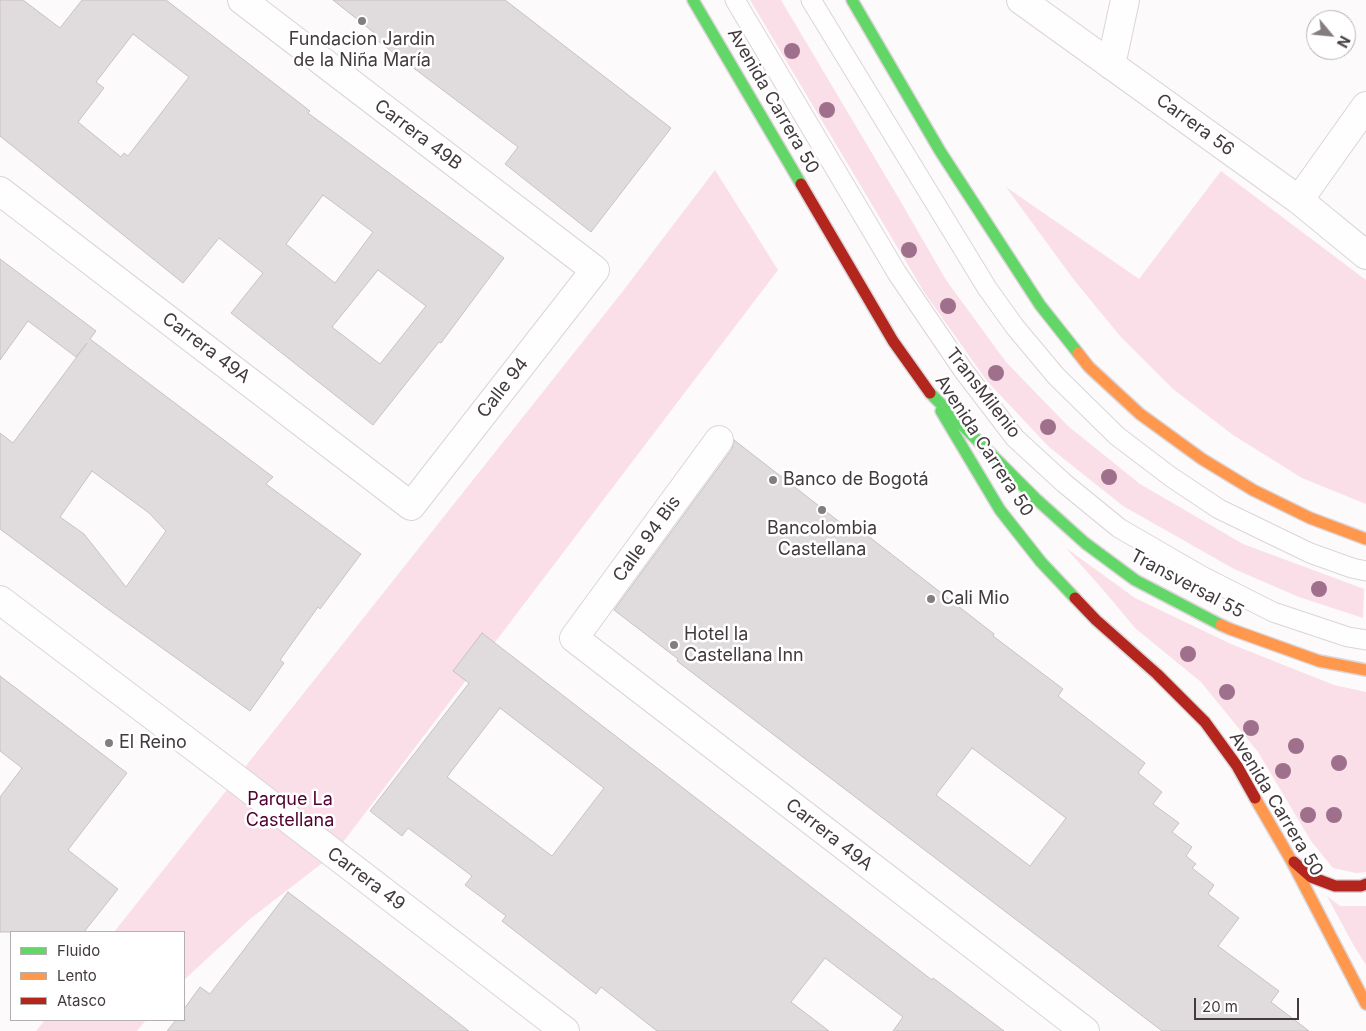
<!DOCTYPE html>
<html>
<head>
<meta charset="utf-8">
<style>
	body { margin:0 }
	#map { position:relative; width:1366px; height:1031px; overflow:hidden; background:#fcfafb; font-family:Inter,sans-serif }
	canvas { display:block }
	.legend { position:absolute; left:10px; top:931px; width:175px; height:90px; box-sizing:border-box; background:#fff; border:1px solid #b4b0b2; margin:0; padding:6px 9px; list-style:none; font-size:15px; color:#433a3e }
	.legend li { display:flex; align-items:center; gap:10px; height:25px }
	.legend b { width:25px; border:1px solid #b4b0b2 }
	.north { position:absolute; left:1306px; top:10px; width:50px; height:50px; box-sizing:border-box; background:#fff; border:1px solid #b4b0b2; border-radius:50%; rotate:118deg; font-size:14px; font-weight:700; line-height:20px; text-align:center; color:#433a3e }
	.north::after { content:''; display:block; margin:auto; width:18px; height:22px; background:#847d80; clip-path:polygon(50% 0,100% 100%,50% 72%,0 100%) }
	.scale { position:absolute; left:1194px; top:998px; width:105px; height:22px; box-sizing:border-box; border:2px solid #433a3e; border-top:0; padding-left:6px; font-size:15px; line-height:18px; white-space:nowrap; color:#433a3e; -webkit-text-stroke:4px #fff; paint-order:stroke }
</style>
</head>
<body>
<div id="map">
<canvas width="1366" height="1031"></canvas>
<ul class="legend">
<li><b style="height:6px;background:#63d668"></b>Fluido</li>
<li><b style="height:6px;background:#ff974d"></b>Lento</li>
<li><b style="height:6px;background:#b3261e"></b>Atasco</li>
</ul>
<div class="north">N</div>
<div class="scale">20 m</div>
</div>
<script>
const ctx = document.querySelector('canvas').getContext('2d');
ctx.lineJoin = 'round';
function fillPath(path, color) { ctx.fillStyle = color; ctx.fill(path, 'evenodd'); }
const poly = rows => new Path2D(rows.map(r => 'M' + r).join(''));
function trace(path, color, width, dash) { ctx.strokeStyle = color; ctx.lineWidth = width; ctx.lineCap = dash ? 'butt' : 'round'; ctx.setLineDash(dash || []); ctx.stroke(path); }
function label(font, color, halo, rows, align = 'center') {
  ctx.font = font + ' Inter,sans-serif'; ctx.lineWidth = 5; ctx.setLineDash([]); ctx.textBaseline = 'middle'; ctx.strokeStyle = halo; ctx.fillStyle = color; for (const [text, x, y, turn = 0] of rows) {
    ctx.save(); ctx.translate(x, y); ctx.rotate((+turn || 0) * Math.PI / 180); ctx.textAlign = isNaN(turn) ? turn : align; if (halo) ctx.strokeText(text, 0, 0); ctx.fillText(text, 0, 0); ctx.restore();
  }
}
const green = poly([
	[750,0,781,0,898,197,946,280,1006,362,1068,426,1140,484,1243,544,1364,589,1363,618,1299,597,1234,569,1123,506,1049,447,987,381,924,292],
	[715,170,778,270,334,854,250,919,184,980,184,932,114,932,623,291],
	[1221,171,1366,280,1366,504,1302,478,1233,435,1173,389,1120,336,1074,280,1006,187,1139,279],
	[1066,548,1135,598,1231,644,1334,685,1366,692,1366,872,1356,873,1333,868,1311,841,1258,752,1201,682,1135,628,1105,592],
	[1327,896,1340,906,1366,906,1366,965,1354,946],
	[45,1020,146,1020,137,1031,36,1031]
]);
const building = poly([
	[0,0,23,0,60,28,82,0,166,0,310,111,308,113,504,258,441,343,439,342,373,425,231,313,263,273,219,238,183,283,0,136,0,0],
	[133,34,189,77,128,156,124,153,121,157,78,122,104,88,96,82,133,34],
	[323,195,373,232,335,283,286,244,323,195],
	[378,270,426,306,380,364,332,327,378,270],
	[333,0,505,0,671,128,591,232,505,164,518,147,374,38,377,35,333,0],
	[0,259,96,331,90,339,273,477,266,484,361,554,320,609,318,607,280,660,284,663,250,711,109,610,0,529,0,433,13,443,87,343,76,357,28,321,0,360,0,259],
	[92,471,149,513,166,531,126,587,84,534,60,517,92,471],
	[734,440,850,530,854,525,994,634,993,636,1063,689,1058,696,1145,763,1138,773,1162,792,1153,804,1179,823,1172,832,1192,847,1186,856,1196,864,1192,868,1214,885,1208,894,1239,918,1218,946,1279,991,1271,1002,1309,1031,1162,1031,677,661,678,659,614,610,732,449,734,440],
	[972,748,1066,818,1030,866,936,795,972,748],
	[482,633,932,980,933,978,1004,1031,893,1031,903,1017,825,958,791,1002,829,1031,657,1031,601,987,596,994,502,921,506,916,465,885,472,876,408,828,402,836,370,811,469,683,453,671,482,633],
	[500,708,604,788,552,856,447,777,500,708],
	[0,676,127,773,68,850,118,889,84,932,0,932,0,797,22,768,0,751,0,676],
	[288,892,362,948,469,1031,167,1031,176,1020,184,1020,184,1009,200,987,210,994,288,892]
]);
const lane = poly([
	[735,0,897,273,963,370,1015,438,1064,483,1119,528,1202,576,1273,612,1348,637,1366,640],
	[811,0,987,288,1015,327,1056,376,1117,436,1171,477,1219,509,1310,553,1352,568,1366,571]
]);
const street = poly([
	[1021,0,1299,200,1366,255],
	[1111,65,1125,0],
	[0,191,411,506,595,270,242,0],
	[1299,200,1366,106],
	[719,440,574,638,1085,1031],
	[0,600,238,780,565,1031]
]);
const fast = poly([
	[693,0,801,184],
	[852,0,940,151,1040,305,1078,353],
	[930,393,1035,498,1085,543,1135,580,1221,625],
	[941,411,1000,510,1041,562,1075,598]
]);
const slow = poly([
	[1078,353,1089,367,1140,414,1202,459,1253,490,1310,518,1366,539],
	[1221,625,1230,629,1319,661,1366,670],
	[1255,798,1291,860,1366,1004]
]);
const jam = poly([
	[801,184,893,341,930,393],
	[1075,598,1096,620,1157,674,1205,722,1237,766,1255,798],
	[1294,862,1311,877,1335,886,1361,886,1366,884]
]);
const trees = [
	[792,51],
	[827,110],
	[909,250],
	[948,306],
	[996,373],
	[1048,427],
	[1109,477],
	[1319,589],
	[1188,654],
	[1227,692],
	[1251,728],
	[1296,746],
	[1339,763],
	[1283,771],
	[1308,815],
	[1334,815]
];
const markers = [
	[362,21,5,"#847d80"],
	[773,480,5,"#847d80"],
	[822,510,5,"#847d80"],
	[931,599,5,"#847d80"],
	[674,645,5,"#847d80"],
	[109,743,5,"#847d80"]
];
const poiNames = [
	["Fundacion Jardin",362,40,"center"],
	["de la Niña María",362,61,"center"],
	["Banco de Bogotá",783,480],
	["Bancolombia",822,529,"center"],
	["Castellana",822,550,"center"],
	["Cali Mio",941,599],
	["Hotel la",684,635],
	["Castellana Inn",684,656],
	["El Reino",119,743]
];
const streetNames = [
	["Avenida Carrera 50",773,101,60],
	["Carrera 56",1195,125,36],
	["Carrera 49B",418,135,37],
	["Carrera 49A",206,348,37],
	["Calle 94",503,388,-52],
	["TransMilenio",983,393,52],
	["Avenida Carrera 50",984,446,57],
	["Calle 94 Bis",647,539,-54],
	["Transversal 55",1187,584,28],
	["Avenida Carrera 50",1276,804,59],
	["Carrera 49A",829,835,38],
	["Carrera 49",366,879,37]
];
const parkNames = [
	["Parque La",290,800],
	["Castellana",290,821]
];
fillPath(green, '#fadfe9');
fillPath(building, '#e0dbdd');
trace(building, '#c7c2c4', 1);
trace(lane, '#dbd5d8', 21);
trace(street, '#dbd5d8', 30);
trace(fast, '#dbd5d8', 14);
trace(slow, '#dbd5d8', 14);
trace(jam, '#dbd5d8', 14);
trace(lane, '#fffefe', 19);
trace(street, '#fffefe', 28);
trace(fast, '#63d668', 11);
trace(slow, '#ff974d', 11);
trace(jam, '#b3261e', 11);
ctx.fillStyle = '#9e708b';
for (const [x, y] of trees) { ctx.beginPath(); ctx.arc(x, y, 8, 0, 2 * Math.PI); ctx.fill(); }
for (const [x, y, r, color] of markers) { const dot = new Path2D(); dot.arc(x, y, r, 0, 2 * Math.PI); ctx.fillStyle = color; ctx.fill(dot); trace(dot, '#fff', 2); }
label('18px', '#433a3e', '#fff', poiNames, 'left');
label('18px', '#433a3e', '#fff', streetNames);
label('18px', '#51002f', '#fff', parkNames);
</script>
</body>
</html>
